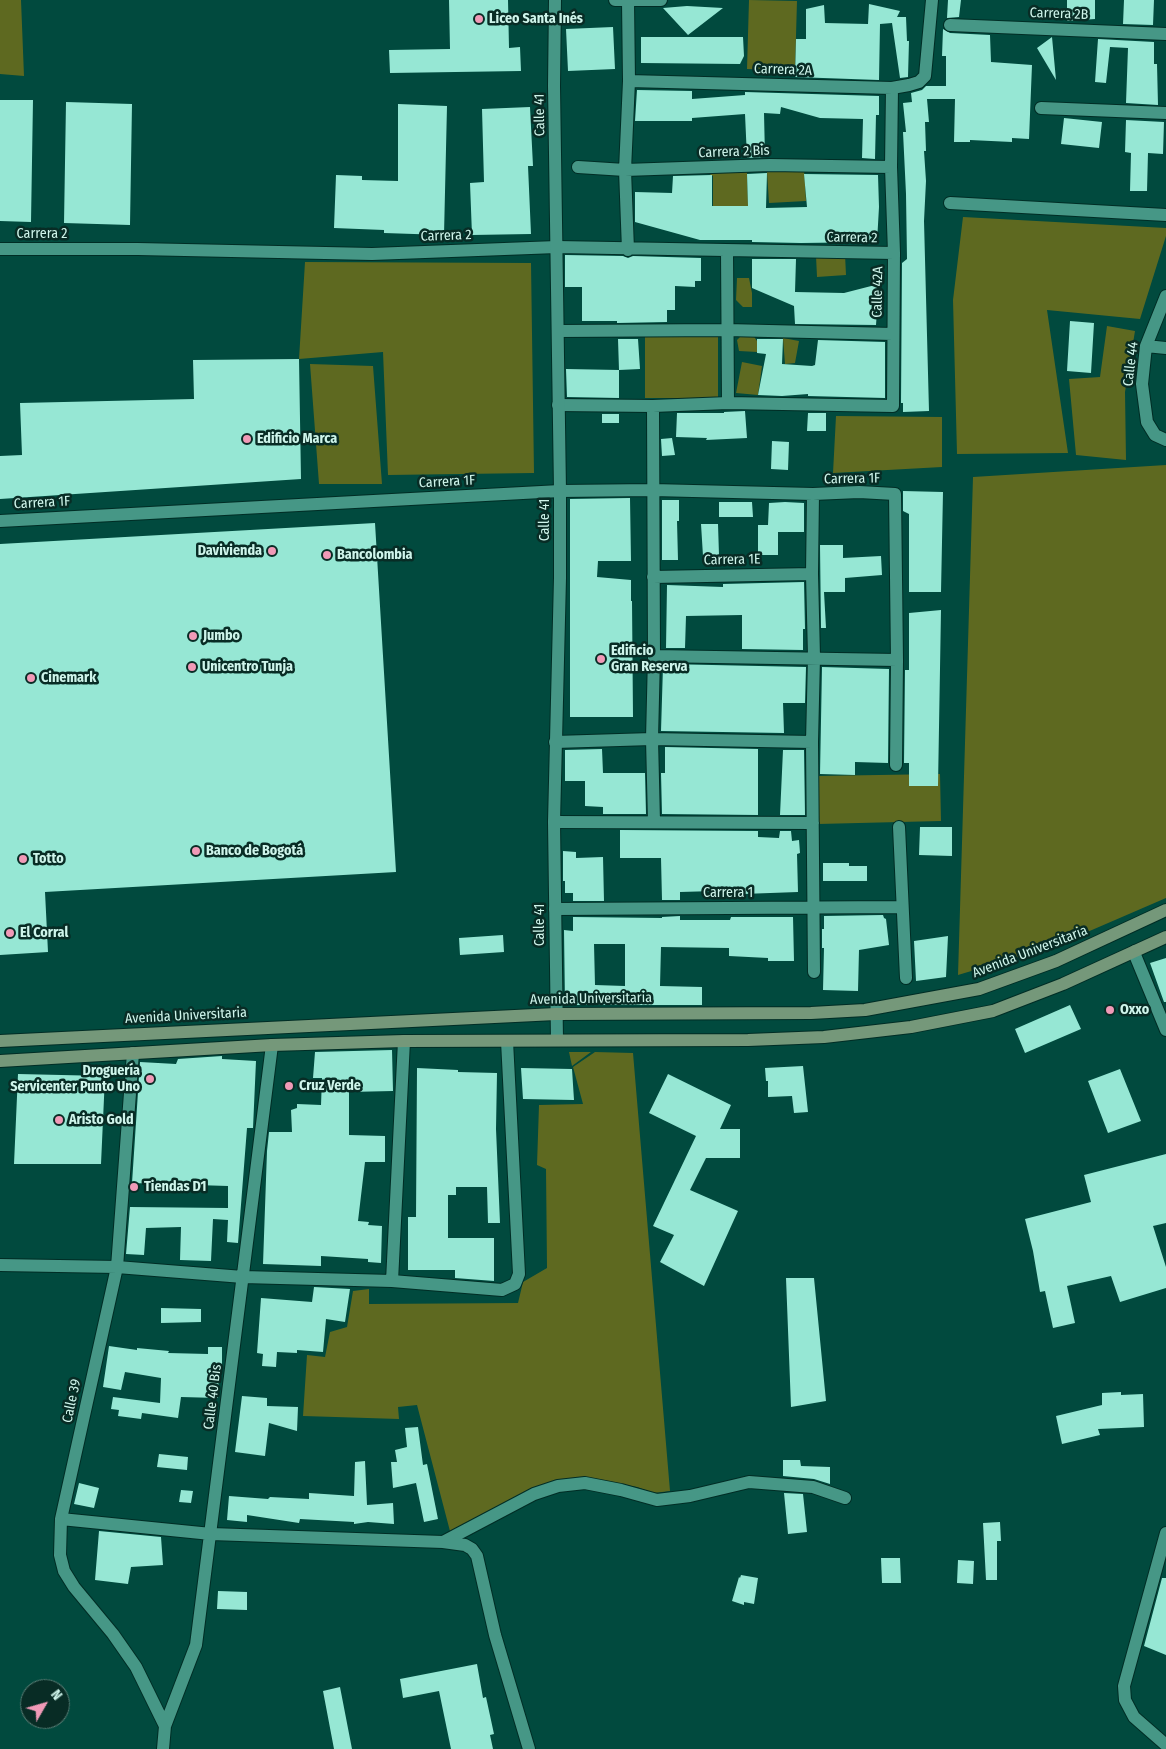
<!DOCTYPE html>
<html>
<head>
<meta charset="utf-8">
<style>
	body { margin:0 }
	#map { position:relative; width:1166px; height:1749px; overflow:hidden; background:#014a3e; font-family:"Fira Sans Condensed",sans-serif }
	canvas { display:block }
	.north { position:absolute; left:20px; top:1679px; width:50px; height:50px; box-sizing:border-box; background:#082c25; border:1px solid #587c74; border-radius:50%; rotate:52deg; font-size:14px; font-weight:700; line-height:20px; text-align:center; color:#cff5eb }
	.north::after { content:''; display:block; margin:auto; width:18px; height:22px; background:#f09ab7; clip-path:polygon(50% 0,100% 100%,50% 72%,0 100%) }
</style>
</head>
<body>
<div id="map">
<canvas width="1166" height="1749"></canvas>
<div class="north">N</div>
</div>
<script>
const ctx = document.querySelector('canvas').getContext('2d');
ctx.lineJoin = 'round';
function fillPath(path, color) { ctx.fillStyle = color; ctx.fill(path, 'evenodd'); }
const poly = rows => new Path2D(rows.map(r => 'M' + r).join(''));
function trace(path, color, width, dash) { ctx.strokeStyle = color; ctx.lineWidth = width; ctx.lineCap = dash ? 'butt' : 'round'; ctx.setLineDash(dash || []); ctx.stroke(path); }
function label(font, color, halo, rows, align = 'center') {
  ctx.font = font + ' "Fira Sans Condensed",sans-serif'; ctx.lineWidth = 5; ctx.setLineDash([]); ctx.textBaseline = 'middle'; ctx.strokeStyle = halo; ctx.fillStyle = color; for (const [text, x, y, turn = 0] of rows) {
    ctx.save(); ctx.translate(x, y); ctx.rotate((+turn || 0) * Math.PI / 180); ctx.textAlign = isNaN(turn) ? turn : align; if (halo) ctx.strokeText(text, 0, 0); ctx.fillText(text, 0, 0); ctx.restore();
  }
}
const green = poly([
	[0,0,21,0,24,76,0,74],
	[749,0,797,1,795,71,747,69],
	[804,169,806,201,769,203,767,172],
	[747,170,748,206,713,206,713,176,706,172],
	[963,217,1166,228,1166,236,1140,319,1047,310,1068,453,957,454,953,300],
	[845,254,846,275,817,277,816,256],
	[305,262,531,263,534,473,388,475,383,352,299,359],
	[737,278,749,278,752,293,752,307,743,307,736,300],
	[1107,326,1135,331,1125,392,1126,460,1076,455,1069,379,1100,377],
	[741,332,753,335,757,341,757,352,739,351,737,340,740,337],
	[645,335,718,335,718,398,645,398],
	[783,338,799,341,795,363,785,364],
	[742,362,762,366,758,395,736,393],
	[310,364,373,366,382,484,319,484],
	[836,416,942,417,942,467,833,473],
	[1166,465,1166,898,1085,933,1025,955,958,975,973,477],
	[940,774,941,821,818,824,817,776],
	[569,1052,591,1052,572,1066],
	[595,1052,633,1053,670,1491,654,1493,637,1487,603,1481,549,1482,469,1523,451,1535,417,1405,398,1407,399,1419,303,1416,307,1355,325,1357,330,1332,347,1327,353,1291,369,1289,369,1304,518,1303,523,1282,547,1268,546,1169,537,1165,539,1105,583,1104,573,1067]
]);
const building = poly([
	[449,0,508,0,509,48,520,47,521,71,390,73,389,50,450,49],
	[948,0,961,0,959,17,947,18],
	[1067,0,1095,0,1095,19,1067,21],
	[1124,0,1154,0,1153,25,1123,24],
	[869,4,900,11,897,17,906,17,907,41,909,41,908,77,900,78,892,23,880,24,879,80,795,77,796,39,806,39,806,9,824,5,825,23,868,24],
	[687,6,723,8,688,35,663,8],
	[613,27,615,69,568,71,566,29],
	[943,29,950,33,990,35,991,62,1032,65,1029,139,1012,138,1012,142,970,140,970,142,954,142,955,99,927,99,929,122,925,122,926,151,924,151,926,181,924,221,929,411,903,412,903,403,901,403,902,263,907,259,906,194,903,132,906,132,903,103,912,102,911,93,922,90,926,86,946,86,946,56,942,56],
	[641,37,743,37,744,56,740,64,641,63],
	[1052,37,1056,80,1037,48],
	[1098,39,1154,42,1154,64,1157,64,1158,105,1126,103,1128,48,1110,47,1106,83,1095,82],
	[637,90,692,91,692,99,745,95,745,92,879,96,879,115,876,115,875,159,862,158,863,119,820,118,781,107,780,114,764,113,765,157,747,158,745,114,692,118,692,121,635,121],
	[0,100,33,100,31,222,0,221],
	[66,102,132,104,130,225,64,223],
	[398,104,447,106,444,235,384,233,384,230,334,228,336,175,362,176,362,180,398,181],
	[530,107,533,166,528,166,531,234,472,235,470,183,484,182,482,109],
	[1064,118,1102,122,1099,148,1061,144],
	[1126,120,1164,122,1163,154,1148,153,1147,191,1130,191,1131,153,1125,152],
	[767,173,766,208,807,207,804,174,878,175,879,207,877,242,801,243,752,242,752,240,700,240,635,222,635,192,672,193,673,176,712,175,712,206,748,206,747,174],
	[565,255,623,256,628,258,633,256,701,258,701,281,695,281,695,287,675,286,675,310,667,310,667,322,617,323,617,321,582,321,582,287,565,287],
	[752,259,796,259,795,292,844,293,879,284,876,325,795,324,794,306,752,288],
	[1070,321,1094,323,1091,373,1067,371],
	[618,339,638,339,640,369,619,370],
	[757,339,783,339,782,364,812,366,815,365,818,340,885,342,885,398,808,396,808,394,782,396,758,395,766,354,757,353],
	[299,359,301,479,0,499,0,456,22,455,20,403,194,399,193,360],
	[566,369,619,370,619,398,567,397],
	[745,411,747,438,706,440,707,438,676,437,677,413,724,413,724,412],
	[808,413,826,413,826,431,807,431],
	[602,414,619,414,619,423,602,423],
	[672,438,675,455,662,456,661,439],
	[772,441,789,442,788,470,771,469],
	[903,491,943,492,941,592,909,592,909,514,903,511],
	[630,498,631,561,598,561,597,577,631,580,631,601,632,601,633,717,570,717,570,499],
	[662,500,679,500,679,521,677,521,678,560,662,560],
	[719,502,752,502,753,517,719,517],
	[785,502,804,503,804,532,778,532,778,555,758,555,758,525,768,525,769,503],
	[375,523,396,872,45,892,48,952,0,955,0,544],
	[701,524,718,524,719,555,703,556],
	[820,545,843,545,843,558,881,556,882,575,845,578,845,592,824,592,826,628,821,628],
	[804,582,805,629,803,629,803,650,742,649,742,615,686,616,685,648,666,648,667,585,723,587,723,584],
	[941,610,938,786,909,786,909,763,904,763,905,670,909,670,909,613],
	[665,664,806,667,805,703,783,703,784,733,661,731,663,666],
	[822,667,889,669,888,763,855,762,855,775,820,774],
	[665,747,758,749,758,815,662,814,661,773,665,773],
	[602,749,603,773,645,773,646,814,603,814,603,807,585,806,585,781,565,781,565,750],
	[783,750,804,750,805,815,780,815],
	[920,827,952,827,952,856,919,855],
	[620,830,758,831,758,837,779,838,780,831,791,831,792,841,799,840,800,853,797,854,798,892,715,895,715,891,680,892,680,900,662,900,661,858,620,858],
	[563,851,576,852,576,858,603,857,604,901,573,901,573,893,565,893,565,881,563,881],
	[823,863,849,863,849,866,867,866,867,881,823,881],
	[883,915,884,918,886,919,889,945,859,950,858,991,823,990,824,948,822,948,822,929,824,929,824,916],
	[680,916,680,920,730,920,731,917,793,917,794,961,768,961,768,958,729,956,729,948,661,947,660,986,702,987,702,1005,565,1005,564,930,573,931,573,917,662,918,662,917],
	[594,944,625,944,625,986,595,985],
	[503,935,504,952,460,955,459,938],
	[948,936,946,977,916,981,914,941],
	[1166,958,1166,1002,1164,1002,1150,963],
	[1070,1005,1081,1029,1025,1053,1015,1029],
	[392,1050,393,1091,349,1092,349,1135,385,1136,385,1162,365,1162,358,1221,369,1222,368,1225,382,1226,381,1263,368,1262,368,1259,321,1256,321,1266,263,1264,267,1151,269,1132,292,1132,291,1110,297,1108,297,1104,321,1105,322,1078,313,1078,315,1052],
	[222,1056,222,1059,256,1061,253,1128,247,1128,238,1243,227,1242,228,1220,213,1219,211,1261,180,1260,181,1227,146,1228,144,1255,126,1254,130,1207,228,1208,228,1186,132,1183,140,1062,176,1064,178,1059],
	[803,1066,808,1112,794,1113,792,1096,768,1097,768,1081,766,1081,765,1068],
	[417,1068,458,1070,458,1072,497,1073,496,1129,500,1223,488,1223,487,1187,456,1187,456,1195,448,1195,448,1238,494,1238,494,1281,455,1278,455,1270,408,1270,408,1217,416,1217],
	[521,1068,572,1069,574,1100,523,1099],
	[1120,1069,1141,1121,1108,1133,1088,1081],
	[18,1074,105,1076,101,1164,14,1164],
	[668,1074,731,1105,720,1129,740,1129,740,1158,706,1158,690,1190,738,1211,704,1286,660,1262,674,1235,653,1226,696,1136,649,1113],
	[1166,1154,1166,1223,1153,1226,1166,1267,1166,1288,1120,1302,1111,1276,1067,1286,1075,1323,1053,1328,1045,1291,1040,1292,1033,1251,1025,1219,1091,1202,1084,1175],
	[786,1278,814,1278,826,1401,791,1407],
	[314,1287,350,1289,345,1322,326,1319,323,1352,297,1350,297,1353,277,1352,276,1367,262,1366,263,1354,257,1353,261,1298,312,1302],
	[161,1308,201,1309,201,1322,161,1323],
	[109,1346,137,1350,137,1348,169,1351,168,1353,208,1354,208,1347,222,1347,222,1369,219,1369,218,1398,181,1397,178,1418,142,1413,141,1419,118,1416,119,1410,111,1409,113,1397,160,1403,161,1378,125,1372,121,1390,103,1387],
	[1121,1392,1121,1395,1143,1394,1144,1427,1098,1429,1100,1435,1062,1444,1056,1416,1102,1405,1102,1393],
	[242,1396,267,1398,267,1406,298,1407,297,1431,269,1423,265,1456,235,1452],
	[418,1427,423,1465,427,1464,438,1519,424,1522,416,1483,393,1488,391,1462,397,1462,395,1450,407,1447,405,1428],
	[159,1454,188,1457,187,1470,157,1467],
	[783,1460,800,1460,801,1466,830,1467,830,1484,814,1479,783,1476],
	[365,1461,367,1505,393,1503,394,1524,368,1522,354,1524,354,1522,300,1519,299,1523,247,1515,247,1522,227,1520,229,1496,268,1499,270,1497,309,1499,309,1493,354,1496,355,1462],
	[79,1483,99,1488,94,1508,74,1504],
	[181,1490,193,1491,191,1503,179,1502],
	[784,1493,803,1494,807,1532,788,1534],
	[1000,1522,1001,1541,997,1541,997,1580,986,1580,983,1523],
	[99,1531,161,1537,163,1565,131,1567,128,1584,95,1580],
	[881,1558,900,1558,901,1583,882,1583],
	[958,1560,974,1561,973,1584,957,1583],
	[741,1575,758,1578,754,1604,744,1602,744,1605,732,1601,739,1577,740,1578],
	[1162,1578,1166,1578,1166,1655,1144,1646],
	[218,1591,247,1592,247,1610,217,1609],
	[477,1664,483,1698,486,1697,494,1734,490,1735,493,1749,451,1749,439,1691,403,1698,400,1679],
	[340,1687,352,1749,334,1749,323,1691]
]);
const minor = poly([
	[615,0,661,0],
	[628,1,629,81,625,170,628,250],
	[950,25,1166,34],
	[629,81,892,88,909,85,919,82,925,76,932,0],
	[1041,108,1166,113],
	[578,167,625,170,770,165,891,167],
	[950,203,1166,215],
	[0,249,138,249,372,254,557,247,894,253],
	[727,251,728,403],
	[1166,296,1146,346,1142,384,1147,422,1155,435,1166,440],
	[558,331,727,330,893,334],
	[1146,346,1166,348],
	[558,405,653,406,728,403,893,406,894,253,891,167,892,88],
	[653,406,654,656,652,739,654,822],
	[813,494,812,574,814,657,812,742,814,972],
	[0,521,560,491,653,490,813,494,859,492,895,494,897,660,896,765],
	[653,577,812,574],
	[654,656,897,660],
	[555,742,652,739,812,742],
	[554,822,813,823],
	[899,827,906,978],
	[555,909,902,907],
	[1135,951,1135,955,1166,1030],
	[133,1053,117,1267,61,1519,60,1555,64,1571,74,1587,113,1634,136,1667,165,1726],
	[0,1265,117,1267,243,1277,392,1281,502,1290,515,1284,519,1274,507,1041],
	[392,1281,404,1041],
	[61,1519,211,1534,443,1542,465,1545,472,1549,477,1556,495,1635,529,1749],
	[1166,1533,1124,1686,1125,1700,1134,1717,1166,1745],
	[443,1542,534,1494,558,1486,585,1483,621,1490,657,1500,690,1496,749,1482,813,1487,845,1498],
	[163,1749,165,1726,196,1645,272,1045]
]);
const tertiary = poly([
	[555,0,554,86,560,491,560,578,554,822,557,1040]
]);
const secondary = poly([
	[0,1041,556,1014,811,1013,865,1010,979,989,1056,961,1166,910],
	[0,1061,272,1045,404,1041,748,1040,824,1037,911,1027,993,1011,1063,984,1166,937]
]);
const markers = [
	[479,19,5,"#f09ab7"],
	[247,439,5,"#f09ab7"],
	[272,551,5,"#f09ab7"],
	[327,555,5,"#f09ab7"],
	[193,636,5,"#f09ab7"],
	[601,659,5,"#f09ab7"],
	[192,667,5,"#f09ab7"],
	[31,678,5,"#f09ab7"],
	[196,851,5,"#f09ab7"],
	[23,859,5,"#f09ab7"],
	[10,933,5,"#f09ab7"],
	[1110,1010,5,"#f09ab7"],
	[150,1079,5,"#f09ab7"],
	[289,1086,5,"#f09ab7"],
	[59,1120,5,"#f09ab7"],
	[134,1187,5,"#f09ab7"]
];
const streetNames = [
	["Carrera 2B",1059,14,2],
	["Carrera 2A",783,70,2],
	["Calle 41",540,115,-91],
	["Carrera 2 Bis",734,152,-2],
	["Carrera 2",42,234],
	["Carrera 2",446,236,-2],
	["Carrera 2",852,238,1],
	["Calle 42A",878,292,-89],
	["Calle 44",1131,364,-83],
	["Carrera 1F",852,479,-1],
	["Carrera 1F",447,482,-3],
	["Carrera 1F",42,503,-3],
	["Calle 41",545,520,-90],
	["Carrera 1E",732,560,-1],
	["Carrera 1",728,893],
	["Calle 41",540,925,-90],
	["Avenida Universitaria",1030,952,-21],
	["Avenida Universitaria",591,999,-1],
	["Avenida Universitaria",186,1016,-3],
	["Calle 40 Bis",213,1397,-83],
	["Calle 39",72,1401,-78]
];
const poiNames = [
	["Liceo Santa Inés",489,19],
	["Edificio Marca",257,439],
	["Davivienda",262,551,"right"],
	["Bancolombia",337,555],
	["Jumbo",203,636],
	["Edificio",611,651],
	["Gran Reserva",611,667],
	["Unicentro Tunja",202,667],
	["Cinemark",41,678],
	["Banco de Bogotá",206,851],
	["Totto",33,859],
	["El Corral",20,933],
	["Oxxo",1120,1010],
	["Droguería",140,1071,"right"],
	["Servicenter Punto Uno",140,1087,"right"],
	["Cruz Verde",299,1086],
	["Aristo Gold",69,1120],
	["Tiendas D1",144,1187]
];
fillPath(green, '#5e6920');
fillPath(building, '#96e7d4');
trace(minor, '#002d25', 14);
trace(tertiary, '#002d25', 14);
trace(secondary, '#002d25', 14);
trace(minor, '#469786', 12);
trace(tertiary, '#469786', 12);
trace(secondary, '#75987a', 12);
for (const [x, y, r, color] of markers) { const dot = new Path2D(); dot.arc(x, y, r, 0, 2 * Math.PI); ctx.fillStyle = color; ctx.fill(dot); trace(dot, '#082c25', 2); }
label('14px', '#cff5eb', '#082c25', streetNames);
label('bold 14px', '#cff5eb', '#082c25', poiNames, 'left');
</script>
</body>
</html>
